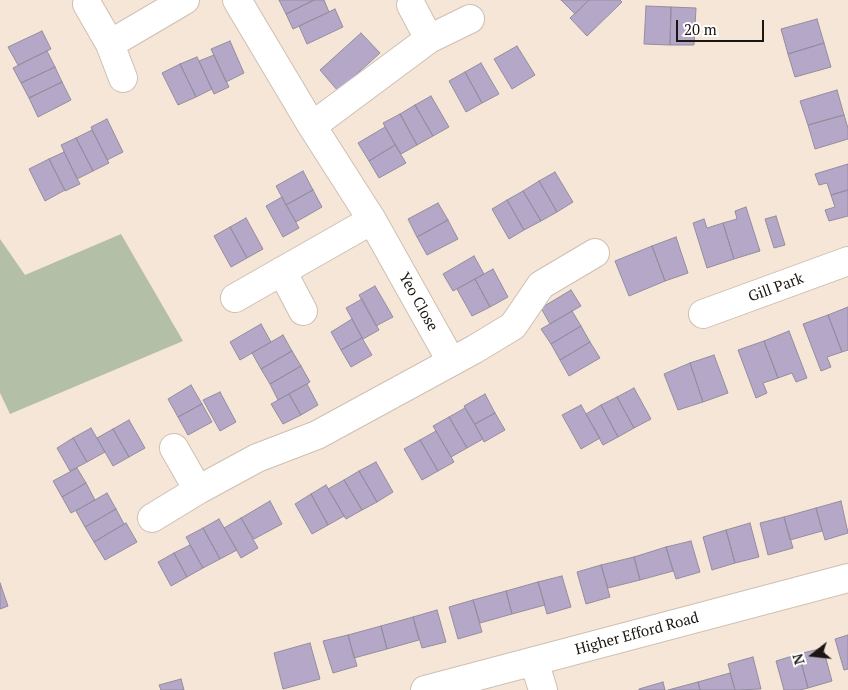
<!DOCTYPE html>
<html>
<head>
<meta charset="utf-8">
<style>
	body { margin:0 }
	#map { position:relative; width:848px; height:690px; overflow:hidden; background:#f6e6d8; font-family:"PT Serif",serif }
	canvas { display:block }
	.north { position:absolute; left:788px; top:630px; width:50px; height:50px; -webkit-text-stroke:4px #fff; paint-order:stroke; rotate:254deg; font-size:14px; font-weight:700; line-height:20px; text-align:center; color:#1b1611 }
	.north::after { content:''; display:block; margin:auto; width:18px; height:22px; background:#1b1611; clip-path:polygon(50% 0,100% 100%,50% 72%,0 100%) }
	.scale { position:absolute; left:676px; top:20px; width:88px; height:22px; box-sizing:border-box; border:2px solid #1b1611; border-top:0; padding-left:6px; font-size:15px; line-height:18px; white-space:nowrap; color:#1b1611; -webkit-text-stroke:4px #fff; paint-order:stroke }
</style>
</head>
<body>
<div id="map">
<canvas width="848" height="690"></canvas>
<div class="north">N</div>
<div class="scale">20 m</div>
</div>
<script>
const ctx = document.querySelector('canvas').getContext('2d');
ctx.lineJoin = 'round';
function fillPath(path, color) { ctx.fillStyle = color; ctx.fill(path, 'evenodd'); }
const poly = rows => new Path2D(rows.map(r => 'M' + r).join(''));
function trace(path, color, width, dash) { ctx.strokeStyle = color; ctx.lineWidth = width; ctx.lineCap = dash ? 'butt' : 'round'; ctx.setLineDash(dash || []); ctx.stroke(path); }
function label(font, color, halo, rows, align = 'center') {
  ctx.font = font + ' "PT Serif",serif'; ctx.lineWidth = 4.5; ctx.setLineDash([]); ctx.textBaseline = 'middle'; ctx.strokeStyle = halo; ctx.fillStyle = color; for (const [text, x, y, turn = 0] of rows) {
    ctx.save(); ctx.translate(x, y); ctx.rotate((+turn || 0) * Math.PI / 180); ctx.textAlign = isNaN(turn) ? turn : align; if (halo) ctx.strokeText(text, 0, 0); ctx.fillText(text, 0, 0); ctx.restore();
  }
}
const green = poly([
	[121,234,183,341,10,414,0,393,0,239,25,275]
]);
const building = poly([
	[279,0,314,0,286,14,279,0],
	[314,0,324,0,329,12,293,29,286,14,314,0],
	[561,0,589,0,575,14,561,0],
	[589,0,620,0,622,2,587,36,570,18,589,0],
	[646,6,671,7,670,45,644,44,646,6],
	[671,7,696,8,694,45,670,45,671,7],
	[335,9,343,27,307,44,299,26,335,9],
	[817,19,824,43,788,54,781,29,817,19],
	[42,31,51,49,18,65,8,47,42,31],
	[361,33,380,53,338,91,320,70,361,33],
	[230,41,244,73,226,82,211,49,230,41],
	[824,43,831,67,795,77,788,54,824,43],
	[517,46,535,75,512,89,494,59,517,46],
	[47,51,55,67,21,83,13,68,47,51],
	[214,55,229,87,214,94,199,61,214,55],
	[197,57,212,89,196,97,180,64,197,57],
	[481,63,499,94,482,103,465,72,481,63],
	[180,64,196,97,178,105,162,73,180,64],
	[55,67,62,82,29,98,21,83,55,67],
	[465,72,482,103,466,112,449,81,465,72],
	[62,82,71,100,38,117,29,98,62,82],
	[837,90,844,115,808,125,800,101,837,90],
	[431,96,449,127,433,136,415,105,431,96],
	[415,105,433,136,417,145,400,114,415,105],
	[400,114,417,145,401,154,383,123,400,114],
	[844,115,848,128,848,139,815,149,808,125,844,115],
	[107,119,123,152,107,160,91,127,107,119],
	[385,127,395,145,369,161,358,143,385,127],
	[92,130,109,163,93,171,76,138,92,130],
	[76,138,93,171,77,179,61,145,76,138],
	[395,145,406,163,379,178,369,161,395,145],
	[64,152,80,184,65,191,49,159,64,152],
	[49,159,65,190,45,201,29,169,49,159],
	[848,164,848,190,831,195,827,183,819,185,815,174,848,164],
	[303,171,313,190,286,205,276,186,303,171],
	[555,172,573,202,557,212,539,181,555,172],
	[539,181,557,212,541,221,523,191,539,181],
	[313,190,322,207,296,222,286,205,313,190],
	[848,190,848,216,829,221,825,210,835,207,831,195,848,190],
	[523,191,541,221,524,230,507,200,523,191],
	[282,197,299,228,283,237,266,206,282,197],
	[507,200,524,230,509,239,492,209,507,200],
	[438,203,448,220,417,237,408,219,438,203],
	[746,207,760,251,734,259,723,223,737,219,735,211,746,207],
	[776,216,785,245,774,248,765,219,776,216],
	[246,218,263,249,247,258,230,227,246,218],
	[704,219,707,228,723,223,734,259,707,268,693,223,704,219],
	[448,220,458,239,427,255,417,237,448,220],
	[230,227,247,258,231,267,214,236,230,227],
	[676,237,688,273,665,281,652,246,676,237],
	[652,246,665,281,629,296,615,261,652,246],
	[474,256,484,274,453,291,443,274,474,256],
	[493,269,508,297,490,307,475,279,493,269],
	[475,279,490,307,472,316,457,289,475,279],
	[375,286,393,317,376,326,359,295,375,286],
	[571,290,581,306,550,324,541,308,571,290],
	[362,299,379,330,363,339,346,308,362,299],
	[848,307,848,350,842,352,828,315,848,307],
	[572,311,581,326,551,344,541,329,572,311],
	[828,315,842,352,827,357,831,367,821,371,803,324,828,315],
	[352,319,362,338,341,350,331,332,352,319],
	[261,324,271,342,240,360,230,342,261,324],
	[581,326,590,342,560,360,551,344,581,326],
	[789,331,807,378,796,382,792,373,778,378,764,341,789,331],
	[283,335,292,351,261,369,252,353,283,335],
	[362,338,372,355,351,367,341,350,362,338],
	[764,341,778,378,763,383,767,393,756,398,738,350,764,341],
	[590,342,600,358,569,376,560,360,590,342],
	[292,351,301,366,270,384,261,369,292,351],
	[714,355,728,393,703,402,690,363,714,355],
	[690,363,703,402,678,410,664,374,690,363],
	[301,366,310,382,278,400,270,384,301,366],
	[307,384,318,405,301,415,289,394,307,384],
	[191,385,202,404,178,417,168,399,191,385],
	[634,388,651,419,634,428,617,397,634,388],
	[220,392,236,422,220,431,203,400,220,392],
	[289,394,301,415,283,424,271,404,289,394],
	[485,394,495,413,475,424,464,406,485,394],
	[617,397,634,428,618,437,601,405,617,397],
	[202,404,212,422,188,435,178,417,202,404],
	[581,405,600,438,581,449,562,415,581,405],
	[601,405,618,437,603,445,586,414,601,405],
	[465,408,483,439,467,448,449,417,465,408],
	[495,413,505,430,484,442,475,424,495,413],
	[449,417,467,448,451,457,433,426,449,417],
	[129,420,145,448,129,457,113,429,129,420],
	[91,428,105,452,87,462,73,438,91,428],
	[113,429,129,457,113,466,97,438,113,429],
	[436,431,454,462,438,471,420,440,436,431],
	[73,438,87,462,70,471,57,448,73,438],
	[420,440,438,471,422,480,404,449,420,440],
	[376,462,393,492,377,502,359,471,376,462],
	[77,468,86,483,62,497,53,481,77,468],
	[359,471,377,502,362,510,344,480,359,471],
	[344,480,362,510,346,519,328,489,344,480],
	[86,483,95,500,71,513,62,497,86,483],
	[326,485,344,516,328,525,311,494,326,485],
	[107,493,116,509,85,527,76,511,107,493],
	[311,494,328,525,312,534,295,504,311,494],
	[270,501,282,524,254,539,241,518,270,501],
	[841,501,848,533,825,540,816,508,841,501],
	[816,508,822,531,790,540,784,517,816,508],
	[116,509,124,524,94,542,85,527,116,509],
	[784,517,793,548,768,555,760,523,784,517],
	[241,518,258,548,241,558,224,528,241,518],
	[219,519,237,550,220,559,203,528,219,519],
	[126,523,137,542,105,560,94,542,126,523],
	[750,523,759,557,735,563,726,530,750,523],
	[203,528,220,559,203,568,186,537,203,528],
	[726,530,735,563,712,570,703,537,726,530],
	[691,541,700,572,676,579,666,547,691,541],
	[190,545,203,568,187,577,174,553,190,545],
	[666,547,673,571,640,580,634,557,666,547],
	[174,553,187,577,171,586,158,562,174,553],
	[634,557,640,580,608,588,601,565,634,557],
	[601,565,610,597,586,604,577,572,601,565],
	[562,576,571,607,547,614,538,582,562,576],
	[538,582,545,605,512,614,506,591,538,582],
	[0,583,8,606,0,609,0,583],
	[506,591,512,614,480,623,473,600,506,591],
	[473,600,482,632,458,639,449,607,473,600],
	[437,610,446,642,422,648,413,617,437,610],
	[413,617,419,640,387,649,381,626,413,617],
	[381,626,387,649,354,658,348,635,381,626],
	[348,635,357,666,333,673,323,641,348,635],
	[848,635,848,669,844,670,835,639,848,635],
	[310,643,320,679,283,689,274,653,310,643],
	[823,648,832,681,808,688,799,654,823,648],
	[799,654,808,688,800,690,784,690,776,661,799,654],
	[753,657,761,689,735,690,728,664,753,657],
	[730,673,735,690,700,690,698,682,730,673],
	[181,679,184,690,161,690,159,685,181,679],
	[663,682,665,690,639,690,639,689,663,682],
	[698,682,700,690,668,690,698,682]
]);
const minor = poly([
	[237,0,312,126,372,220,451,361],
	[87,4,110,44,123,78],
	[411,5,429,39],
	[110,44,185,0],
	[312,126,429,39,470,19],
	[282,271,303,311],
	[235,298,372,220],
	[703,314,848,261],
	[174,448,198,490],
	[152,518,198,490,257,458,317,435,475,349,513,326,541,285,595,253],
	[534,661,543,690],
	[425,690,848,578]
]);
const streetNames = [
	["Gill Park",776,288,-20],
	["Yeo Close",418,302,61],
	["Higher Efford Road",637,634,-15]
];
fillPath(green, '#b3bfa6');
fillPath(building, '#b4a7c7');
trace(building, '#948d9e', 1);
trace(minor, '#cebfb1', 30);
trace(minor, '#fff', 28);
label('15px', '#1b1611', '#fff', streetNames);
</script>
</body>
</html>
